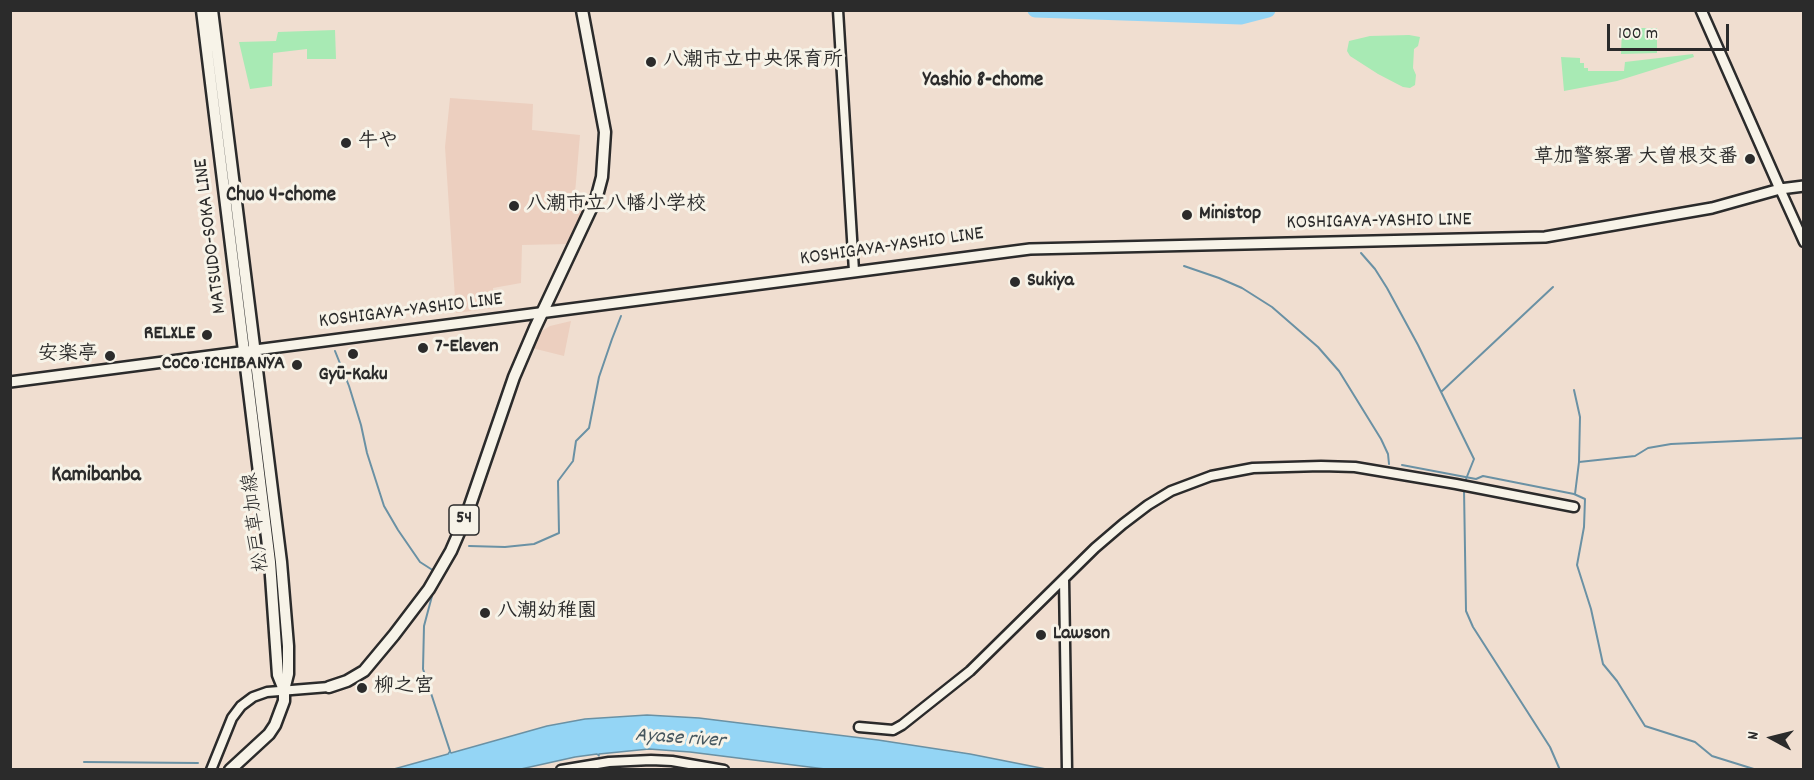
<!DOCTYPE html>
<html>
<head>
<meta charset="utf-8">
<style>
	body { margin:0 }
	#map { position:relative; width:1814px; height:780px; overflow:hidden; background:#f0ded0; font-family:Dekko,sans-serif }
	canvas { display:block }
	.frame { position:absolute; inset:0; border:12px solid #2b2b2b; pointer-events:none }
	.north { position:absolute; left:1742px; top:708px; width:60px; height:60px; -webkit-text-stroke:4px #f7f3e8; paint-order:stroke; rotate:277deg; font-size:16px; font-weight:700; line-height:24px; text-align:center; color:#2b2b2b }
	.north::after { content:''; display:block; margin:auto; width:21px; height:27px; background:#2b2b2b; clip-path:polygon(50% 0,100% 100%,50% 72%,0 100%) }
	.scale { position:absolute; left:1607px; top:24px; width:122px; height:27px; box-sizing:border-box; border:3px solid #2b2b2b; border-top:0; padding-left:8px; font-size:18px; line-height:21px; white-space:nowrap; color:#2b2b2b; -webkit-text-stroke:4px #f7f3e8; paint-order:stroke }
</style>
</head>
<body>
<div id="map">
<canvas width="1814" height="780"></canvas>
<div class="frame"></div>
<div class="north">N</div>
<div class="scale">100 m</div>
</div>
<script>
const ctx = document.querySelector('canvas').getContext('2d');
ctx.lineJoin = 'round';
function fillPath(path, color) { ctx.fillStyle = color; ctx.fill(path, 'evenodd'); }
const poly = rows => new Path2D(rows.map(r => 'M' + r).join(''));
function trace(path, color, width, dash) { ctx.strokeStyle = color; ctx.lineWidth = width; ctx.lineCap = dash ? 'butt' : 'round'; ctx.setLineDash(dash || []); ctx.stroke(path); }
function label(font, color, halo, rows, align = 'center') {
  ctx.font = font + ' Dekko,"Klee One",sans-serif'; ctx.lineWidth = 6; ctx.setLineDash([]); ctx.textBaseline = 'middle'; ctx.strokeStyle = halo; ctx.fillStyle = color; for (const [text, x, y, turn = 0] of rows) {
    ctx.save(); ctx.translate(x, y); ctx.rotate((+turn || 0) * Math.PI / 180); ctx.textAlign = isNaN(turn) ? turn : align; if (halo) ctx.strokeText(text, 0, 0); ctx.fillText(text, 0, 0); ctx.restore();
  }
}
const built = poly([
	[450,98,533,104,532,130,580,135,574,205,586,207,569,244,522,245,521,283,493,288,494,308,456,313,445,147],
	[571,321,564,356,532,348,542,331,550,326]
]);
const green = poly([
	[1622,28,1657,28,1657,53,1621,54],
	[335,30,336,59,307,59,307,49,273,53,272,86,250,89,239,42,276,41,278,32],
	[1409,35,1420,37,1418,46,1414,49,1413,68,1416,75,1415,85,1410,88,1403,87,1378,74,1350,56,1347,51,1349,41,1370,36],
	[1693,54,1694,57,1617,81,1564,91,1561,57,1580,58,1580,63,1584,63,1584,68,1588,68,1588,71,1624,71,1625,62]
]);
const water = poly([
	[647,715,699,718,878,740,970,754,1046,769,833,770,690,752,649,749,599,754,599,756,597,754,575,757,521,769,394,769,448,754,450,751,451,753,547,726,585,719,647,715]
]);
const stream = poly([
	[1361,253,1375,269,1387,288,1418,345,1474,459,1464,484],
	[1184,266,1219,278,1242,288,1272,307,1318,347,1339,371,1381,439,1388,454,1389,464],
	[335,351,349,386,361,425,367,453,384,506,398,530,420,562,434,571],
	[1574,390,1580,417,1579,462,1575,494],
	[1441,392,1553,287],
	[1579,462,1635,456,1648,448,1671,444,1804,438],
	[1402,465,1476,479,1483,476,1574,494,1585,499,1584,527,1577,565,1591,609,1603,664,1617,681,1645,726,1695,742,1712,756,1757,770],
	[1464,489,1466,611,1473,627,1550,747,1560,770],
	[469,546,505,547,534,544,559,533,558,481,573,461,576,441,589,428,599,377,612,339,621,316],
	[432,596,424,626,423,669,450,751],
	[84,762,198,763]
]);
const river = poly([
	[1035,10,1241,17,1268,10]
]);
const tertiary = poly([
	[838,10,854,271],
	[1780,189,1804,242],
	[1064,579,1067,770],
	[859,727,893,730,902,725,970,671,1095,548,1123,524,1148,505,1171,491,1211,476,1253,468,1321,466,1355,467,1456,484,1574,507],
	[211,770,232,718,241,706,253,697,267,692,329,687],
	[561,770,609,762,651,760,672,761,724,770]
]);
const secondary = poly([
	[1701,10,1780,189],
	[10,382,1030,249,1545,237,1712,208,1780,189,1804,186]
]);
const primary = poly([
	[202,10,270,562,278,675,284,690],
	[212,10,281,562,288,646,288,674,284,690,284,701,275,725,269,734,230,770],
	[329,687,347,681,364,671,394,635,429,589,451,551,467,514,514,377,535,328,597,196,602,177,605,132,582,10]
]);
const markers = [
	[651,62,6,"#2b2b2b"],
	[346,143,6,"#2b2b2b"],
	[1750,159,6,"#2b2b2b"],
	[514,206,6,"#2b2b2b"],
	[1187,215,6,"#2b2b2b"],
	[1015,282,6,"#2b2b2b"],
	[207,335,6,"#2b2b2b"],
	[423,348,6,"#2b2b2b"],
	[353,354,6,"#2b2b2b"],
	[110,356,6,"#2b2b2b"],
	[297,365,6,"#2b2b2b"],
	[485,613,6,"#2b2b2b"],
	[1041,635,6,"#2b2b2b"],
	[362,688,6,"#2b2b2b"]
];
const shields = [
	[464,520,30]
];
const shieldNames = [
	["54",464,520]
];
const poiNames = [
	["八潮市立中央保育所",663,62],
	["牛や",358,143],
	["草加警察署 大曽根交番",1738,159,"right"],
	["八潮市立八幡小学校",526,206],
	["Ministop",1199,215],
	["Sukiya",1027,282],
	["RELXLE",195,335,"right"],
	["7-Eleven",435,348],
	["安楽亭",98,356,"right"],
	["CoCo ICHIBANYA",285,365,"right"],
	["Gyū-Kaku",353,376,"center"],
	["八潮幼稚園",497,613],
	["Lawson",1053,635],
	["柳之宮",374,688]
];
const streetNames = [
	["KOSHIGAYA-YASHIO LINE",1379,223,-1],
	["MATSUDO-SOKA LINE",212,236,-97],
	["KOSHIGAYA-YASHIO LINE",892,248,-8],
	["KOSHIGAYA-YASHIO LINE",411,312,-7],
	["松戸草加線",258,522,-97]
];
const neighbourhoodNames = [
	["Yashio 8-chome",983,82],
	["Chuo 4-chome",281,197]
];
const waterNames = [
	["Ayase river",680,740,4]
];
const quarterNames = [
	["Kamibanba",96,477]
];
fillPath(built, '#eccfbf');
fillPath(green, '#a8eab4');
fillPath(water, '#94d5f5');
trace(water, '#6a91a4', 1.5);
trace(stream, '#6a91a4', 2);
trace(river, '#94d5f5', 15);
trace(tertiary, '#2b2b2b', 13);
trace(secondary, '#2b2b2b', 14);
trace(primary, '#2b2b2b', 15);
trace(tertiary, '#f7f3e8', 8);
trace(secondary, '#f7f3e8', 9);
trace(primary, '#f7f3e8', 10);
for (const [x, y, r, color] of markers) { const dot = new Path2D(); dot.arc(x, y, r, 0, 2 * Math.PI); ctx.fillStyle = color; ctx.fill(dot); trace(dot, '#f7f3e8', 2); }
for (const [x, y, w] of shields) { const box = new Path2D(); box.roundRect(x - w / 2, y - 15, w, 30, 4.5); ctx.fillStyle = '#f7f3e8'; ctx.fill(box); trace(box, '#2b2b2b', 1.5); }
label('bold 18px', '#2b2b2b', null, shieldNames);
label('bold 20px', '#2b2b2b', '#f7f3e8', poiNames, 'left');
label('20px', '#2b2b2b', '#f7f3e8', streetNames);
label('bold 21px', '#2b2b2b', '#f7f3e8', neighbourhoodNames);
label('italic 21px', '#45565e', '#f7f3e8', waterNames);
label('bold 22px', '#2b2b2b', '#f7f3e8', quarterNames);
</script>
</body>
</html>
